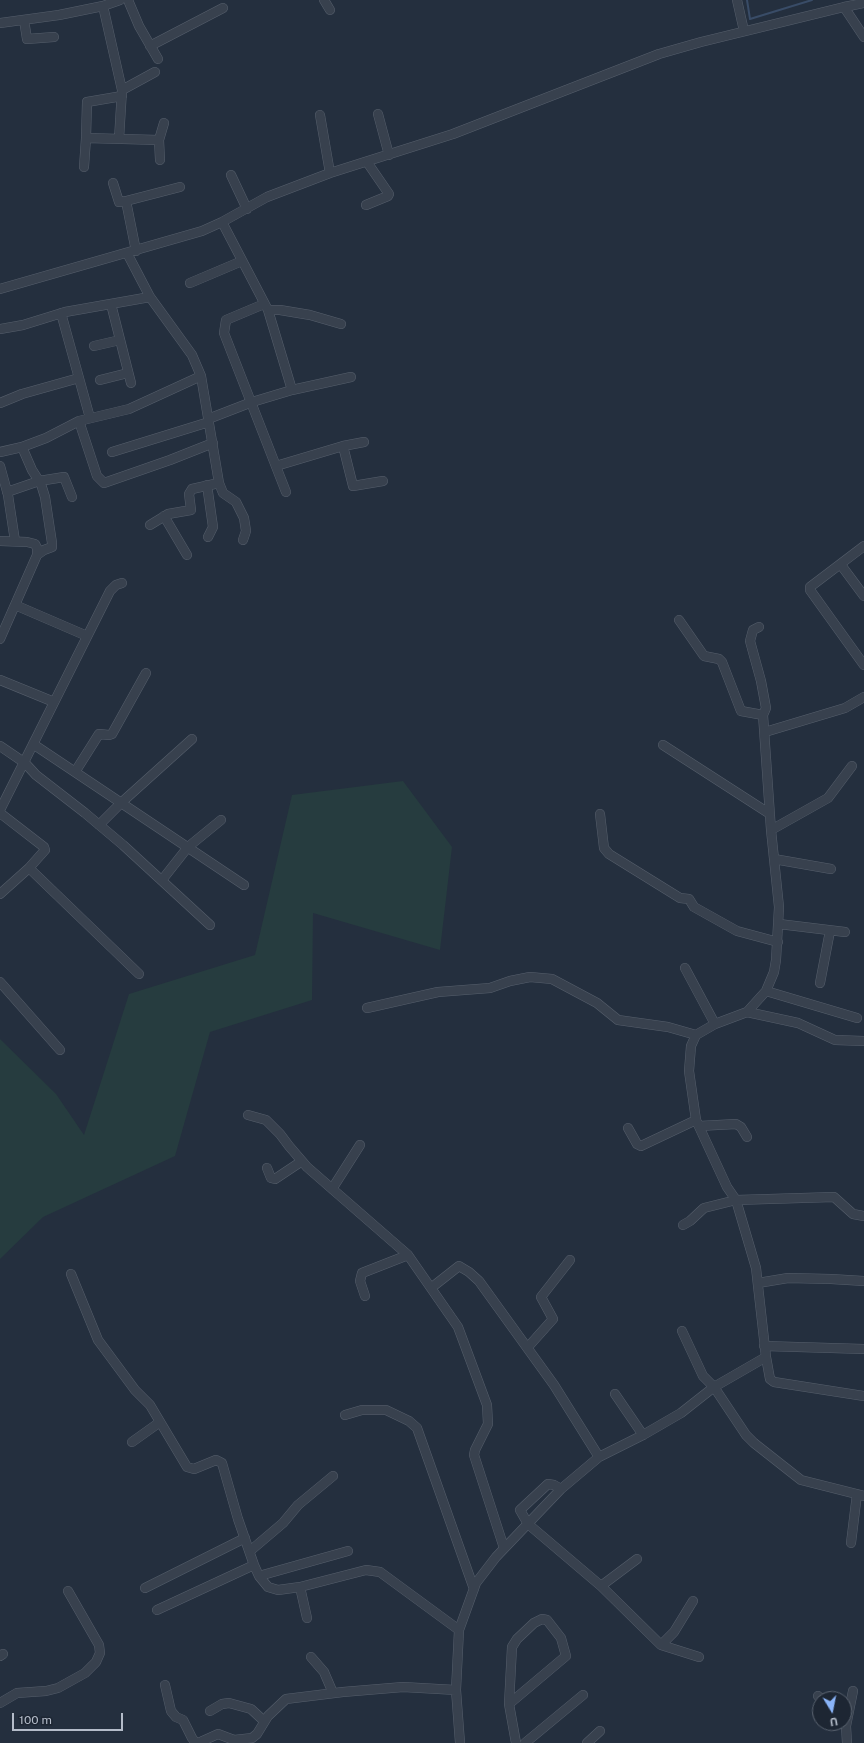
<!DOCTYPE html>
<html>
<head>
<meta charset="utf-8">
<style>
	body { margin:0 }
	#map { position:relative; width:864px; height:1743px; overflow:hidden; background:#242f3e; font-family:"Public Sans",sans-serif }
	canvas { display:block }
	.north { position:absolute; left:812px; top:1691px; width:40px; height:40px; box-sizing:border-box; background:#1d2633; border:1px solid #59626f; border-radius:50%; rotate:170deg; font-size:11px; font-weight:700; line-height:16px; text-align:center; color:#b4bcc9 }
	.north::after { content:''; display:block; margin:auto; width:14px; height:18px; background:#8ab4f8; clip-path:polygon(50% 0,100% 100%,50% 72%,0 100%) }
	.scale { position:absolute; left:12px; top:1713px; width:111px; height:18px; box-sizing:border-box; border:2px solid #b4bcc9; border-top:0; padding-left:5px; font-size:12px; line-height:14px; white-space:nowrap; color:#b4bcc9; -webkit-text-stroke:3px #1d2633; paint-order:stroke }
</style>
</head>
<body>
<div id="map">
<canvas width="864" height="1743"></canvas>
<div class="north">U</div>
<div class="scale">100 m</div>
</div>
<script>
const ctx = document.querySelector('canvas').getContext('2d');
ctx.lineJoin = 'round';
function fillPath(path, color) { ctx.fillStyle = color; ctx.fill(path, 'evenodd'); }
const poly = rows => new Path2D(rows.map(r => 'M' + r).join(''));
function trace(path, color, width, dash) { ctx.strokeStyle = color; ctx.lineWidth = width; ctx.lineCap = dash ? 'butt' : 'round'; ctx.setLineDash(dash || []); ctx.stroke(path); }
const green = poly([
	[403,781,452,847,440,950,313,913,312,1000,210,1032,175,1156,43,1217,0,1259,0,1039,56,1094,84,1135,129,994,255,955,292,795]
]);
const stream = poly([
	[747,0,750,19,812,0]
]);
const street = poly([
	[128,0,139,26,158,59],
	[324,0,330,10],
	[737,0,744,31],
	[103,6,122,90,119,139],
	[844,7,864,3],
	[24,20,27,39,54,37],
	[0,23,59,15,103,6,120,0],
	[150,46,223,8],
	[122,90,155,72],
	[378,114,389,155],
	[320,115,330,173],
	[86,138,87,102,122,96],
	[160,160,159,140,164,123],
	[84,167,86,138,159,140],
	[231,175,247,209],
	[113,183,119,202,126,201,180,187],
	[126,201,136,251],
	[366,205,388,196,389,194,367,162],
	[222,222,268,310,292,390],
	[127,253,150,297,192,355,201,376,219,483,223,493,236,502,244,518,246,531,243,540],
	[190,283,242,261],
	[0,289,202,231,222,222,267,197,330,173,453,134,659,54,701,42,844,7,864,37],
	[111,304,131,383],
	[264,304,226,320,224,333,286,492],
	[268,310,280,310,310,315,341,324],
	[61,313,90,418],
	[0,329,23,325,65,312,150,297],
	[94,346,120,340],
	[100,380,128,373],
	[0,403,22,394,79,378],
	[208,419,252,402,292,390,351,377],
	[79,421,97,476,104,483,170,460,213,443],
	[343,446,353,486,383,481],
	[22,447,32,470,41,484,45,497,52,543,52,547,44,550,37,555],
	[0,452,22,447,46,438,79,421,129,409,201,376],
	[112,452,209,422],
	[0,466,8,495,15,541],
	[276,466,343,446,364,442],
	[207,485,213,527,208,537],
	[7,492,39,481,64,477,72,497],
	[164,516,187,555],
	[150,525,168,514,191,510,189,494,192,489,219,483],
	[0,541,27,542,35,544,37,548,37,555,0,639],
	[864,546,810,587,810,590,864,665],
	[841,565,864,596],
	[15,605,87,636],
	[679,620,704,656,719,659,722,662,741,711,763,715],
	[759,627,753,630,750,641,761,681,766,708,763,715,771,830,779,907,776,960,774,972,766,991,747,1012,715,1024,696,1035,691,1046,689,1071,696,1120,727,1187,736,1200,756,1268,766,1357,770,1379,774,1382,864,1396],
	[0,680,54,702],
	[765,732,845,708,864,697],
	[33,744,244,885],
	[663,745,770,814],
	[0,746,25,763,36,775,85,813,123,845,210,925],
	[75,772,99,734,109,735,112,734,146,673],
	[0,810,110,591,116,585,122,583],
	[0,813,44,847,45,850,29,868,0,894],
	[600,814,604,848,609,854,680,898,689,899,694,907,737,931,778,942],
	[99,825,122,802,192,739],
	[771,830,828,798,852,766],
	[774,859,831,869],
	[29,868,139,974],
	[162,880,188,847,221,820],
	[779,924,845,932],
	[685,968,715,1024],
	[0,982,60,1050],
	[820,983,830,931],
	[766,991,857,1018],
	[367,1008,438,992,490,988,510,981,530,977,552,979,597,1003,618,1020,668,1027,696,1035],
	[747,1012,798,1023,835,1040,864,1041],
	[248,1115,266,1120,280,1134,289,1146,307,1167,408,1255,458,1327,487,1405,488,1424,475,1450,474,1455,504,1548],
	[699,1126,736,1124,741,1127,747,1137],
	[628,1128,637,1144,641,1146,696,1120],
	[267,1168,271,1178,275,1179,302,1161],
	[332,1189,360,1145],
	[683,1225,690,1221,704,1208,736,1200,834,1197,853,1214,864,1216],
	[71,1274,98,1340,135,1390,150,1405,187,1467,194,1469,216,1460,222,1463,238,1519,254,1565,259,1576,268,1587,278,1590,300,1587,366,1570,380,1572,459,1630],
	[758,1283,788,1278,831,1279,864,1281],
	[431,1288,459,1266,469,1272,479,1281,554,1385,599,1457],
	[365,1296,360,1281,362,1273,408,1255],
	[682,1331,703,1376,714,1387,746,1435,754,1443,801,1480,864,1496],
	[764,1346,864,1349],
	[528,1347,553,1319,541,1297,570,1260],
	[615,1394,643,1435],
	[345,1415,362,1410,386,1410,409,1421,417,1428,474,1589],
	[132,1442,160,1422],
	[561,1489,554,1485,548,1484,520,1510,528,1524,601,1586,661,1645,674,1632,693,1601],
	[851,1543,857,1494],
	[250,1551,283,1523,298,1505,333,1476],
	[259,1576,348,1551],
	[601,1586,637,1559],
	[300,1587,307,1618],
	[145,1588,245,1538],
	[157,1610,254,1565],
	[661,1645,699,1657],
	[0,1656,3,1654],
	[311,1657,324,1672,333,1693],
	[165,1685,171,1711,176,1717,183,1720,192,1738,196,1743],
	[818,1696,821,1699],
	[0,1703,17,1693,46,1691,58,1688,85,1673,96,1662,100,1653,99,1645,68,1591],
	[509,1704,566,1656,561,1638,547,1620,542,1619,534,1623,517,1639,512,1647,509,1704,516,1743],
	[210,1711,222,1704,229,1703,251,1709,264,1721],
	[198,1743,218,1734,234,1740,252,1738,257,1734,268,1716,286,1699,343,1692,403,1687,456,1690],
	[460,1743,456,1690,459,1630,476,1583,496,1557,561,1489,599,1457,643,1435,681,1413,714,1387,766,1357],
	[525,1743,583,1695],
	[587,1743,600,1731],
	[847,1743,846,1726,853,1691]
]);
fillPath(green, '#263c3f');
trace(stream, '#394c67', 2);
trace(street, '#565f6c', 10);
trace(street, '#38414e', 9);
</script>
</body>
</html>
